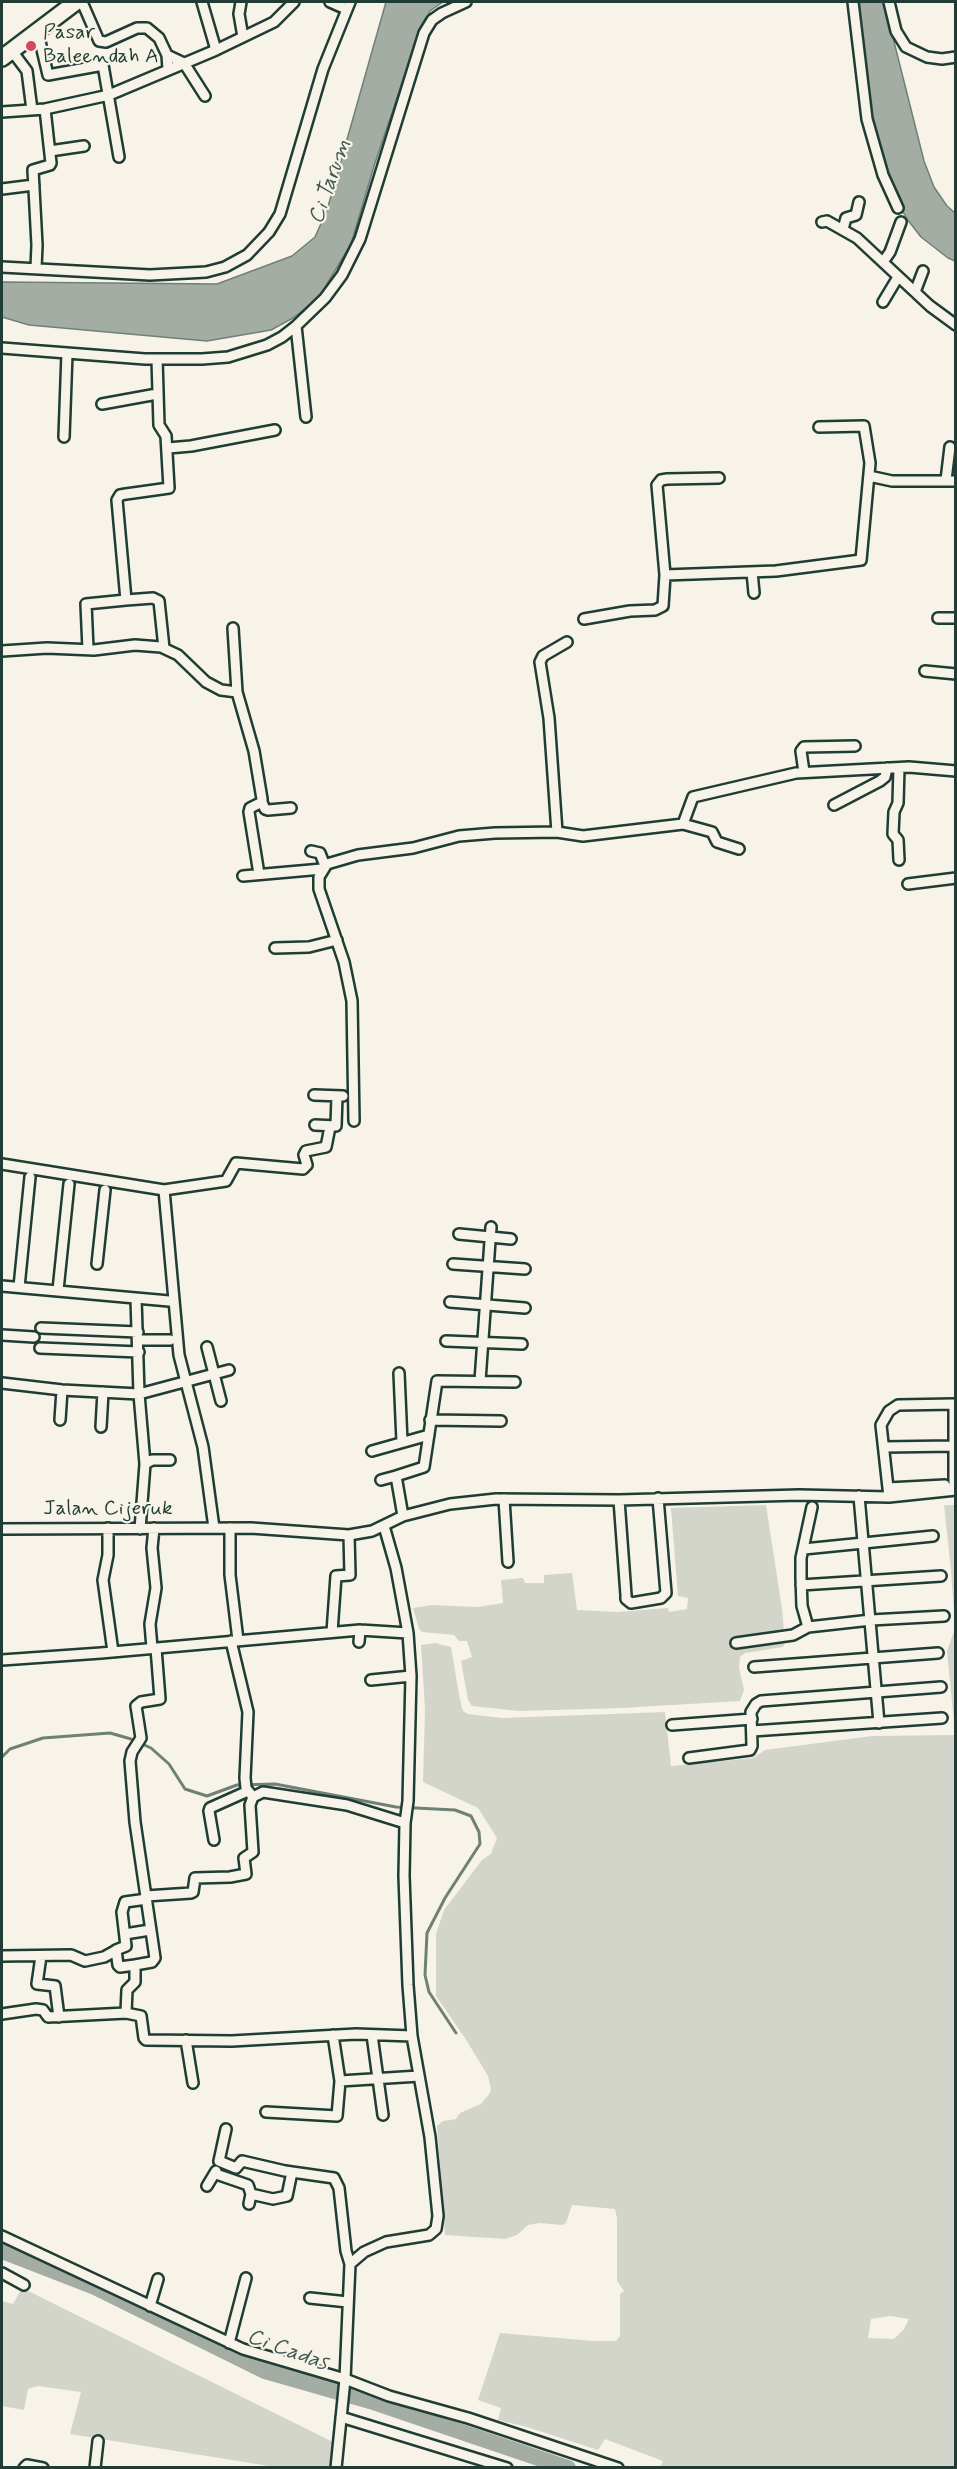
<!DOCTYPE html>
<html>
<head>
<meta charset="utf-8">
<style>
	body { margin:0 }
	#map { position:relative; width:957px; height:2469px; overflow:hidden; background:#f7f3e8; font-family:Mynerve,sans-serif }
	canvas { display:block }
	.frame { position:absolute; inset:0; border:3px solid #1f3d34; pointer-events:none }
</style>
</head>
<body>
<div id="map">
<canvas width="957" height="2469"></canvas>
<div class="frame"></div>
</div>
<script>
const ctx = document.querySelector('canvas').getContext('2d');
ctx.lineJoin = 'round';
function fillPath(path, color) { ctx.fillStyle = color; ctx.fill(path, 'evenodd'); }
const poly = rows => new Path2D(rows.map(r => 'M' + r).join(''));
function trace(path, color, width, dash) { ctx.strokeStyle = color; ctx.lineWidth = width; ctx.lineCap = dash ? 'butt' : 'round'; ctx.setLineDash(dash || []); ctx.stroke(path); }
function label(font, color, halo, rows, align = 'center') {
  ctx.font = font + ' Mynerve,sans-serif'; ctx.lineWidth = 4.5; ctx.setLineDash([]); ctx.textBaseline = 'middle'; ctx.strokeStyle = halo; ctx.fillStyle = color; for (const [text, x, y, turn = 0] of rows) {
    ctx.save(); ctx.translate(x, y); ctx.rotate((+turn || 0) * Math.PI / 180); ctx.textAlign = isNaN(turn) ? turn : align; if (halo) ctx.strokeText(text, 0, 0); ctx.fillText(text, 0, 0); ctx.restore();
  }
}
const green = poly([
	[766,1505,782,1609,785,1642,783,1647,745,1653,740,1657,739,1668,744,1690,740,1701,622,1708,519,1711,472,1706,468,1700,461,1661,472,1657,467,1641,459,1641,454,1635,422,1632,419,1629,413,1608,432,1605,478,1607,503,1603,501,1580,523,1578,525,1583,544,1583,544,1575,572,1573,577,1610,618,1612,668,1608,669,1612,687,1609,688,1598,678,1596,671,1508],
	[955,1505,956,1505,955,1733,947,1651,955,1628,951,1570,944,1505],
	[435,1643,451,1647,460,1700,463,1711,468,1714,502,1718,665,1712,671,1766,753,1758,765,1750,872,1736,955,1735,955,2467,660,2467,663,2461,605,2439,598,2450,527,2427,498,2420,501,2408,478,2400,500,2333,594,2341,616,2341,620,2336,620,2294,624,2291,617,2281,617,2218,615,2209,572,2205,566,2223,562,2225,540,2223,528,2225,517,2235,505,2239,445,2235,437,2126,443,2121,456,2119,460,2113,481,2104,490,2093,491,2089,488,2076,465,2038,436,1996,436,1934,444,1910,482,1860,491,1854,497,1838,478,1808,423,1782,425,1709,421,1645],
	[890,2316,909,2319,904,2329,894,2339,868,2338,871,2319],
	[22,2288,335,2443,333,2467,275,2467,70,2434,81,2392,38,2386,28,2389,24,2410,2,2406,2,2301,13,2304]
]);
const water = poly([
	[386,2,443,2,430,11,419,33,374,166,351,244,318,299,293,318,271,330,207,341,29,325,2,317,2,282,217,284,292,256,315,237,327,210,386,2],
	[858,2,884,2,924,161,934,187,947,206,955,213,955,261,948,258,921,237,907,219,896,199,876,145,859,40,858,2]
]);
const stream = poly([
	[2,1757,10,1749,43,1738,110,1733,131,1739,151,1748,169,1764,185,1789,207,1796,237,1785,275,1784,396,1807,455,1810,471,1816,479,1832,480,1844,445,1898,427,1933,425,1975,429,1992,456,2033]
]);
const river = poly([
	[2,2251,95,2287,265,2371,370,2401,568,2468]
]);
const street = poly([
	[82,2,99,41,106,42,137,28,147,28,159,38,167,55,168,69],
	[202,2,216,50],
	[241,2,239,14,243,37],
	[330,2,346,9],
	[853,2,867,119,883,175,898,208],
	[889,2,896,31,906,47,927,57,942,59,956,57],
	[39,37,48,75,103,65,119,157],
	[12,51,27,71,32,110],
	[167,55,184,63,205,96],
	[2,112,45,109,109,95,216,50,274,22,294,2],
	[50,151,84,146],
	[2,189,34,185],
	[822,222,827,221,857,238,930,306,956,325],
	[843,229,846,218,856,215,859,202],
	[883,262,890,252,901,222],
	[2,267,150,275,206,272,225,267,247,255,269,232,280,214,323,69,350,2],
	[36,268,37,245,33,170,50,165,51,163,45,109],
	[915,292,923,271],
	[883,302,898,277],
	[296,326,306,417],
	[2,348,145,359,202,359,228,357,267,345,282,337,296,326,325,298,342,275,360,239,424,33,432,20,442,13,466,2],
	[102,404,157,394],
	[64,437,67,353],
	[168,448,191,446,275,430],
	[869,476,892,481,956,481],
	[946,480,950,447],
	[752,572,754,593],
	[665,575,776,571,861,560,870,463,864,426,819,427],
	[126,600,153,598,159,601,164,648],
	[938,618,956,618],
	[584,619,630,611,655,610,663,606,665,575,657,485,661,480,667,479,719,478],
	[233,628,237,692],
	[88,649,86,604,126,600,117,500,120,495,126,494,169,488,166,436,159,425,157,359],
	[2,651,47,648,94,650,135,645,161,647,178,655,206,682,221,690,237,692,254,751,262,799,262,802,250,808,249,812,259,874],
	[925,671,956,674],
	[899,768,898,803,894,812,893,834,898,840,899,860],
	[804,772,801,751,804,747,855,746],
	[262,802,265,809,268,810,291,808],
	[834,805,880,781,885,777,887,768],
	[683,824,693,797,796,773,909,767,956,771],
	[557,832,549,718,540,662,543,656,567,642],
	[311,851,320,853,325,866],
	[243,876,322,869],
	[908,884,956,878],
	[275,948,309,947,337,940],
	[314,1095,343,1096],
	[354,1121,352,1001,344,962,319,889,319,877,327,864,358,855,413,848,459,836,495,833,557,832,583,836,683,824,712,832,717,842,739,849],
	[315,1125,336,1126,337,1096],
	[2,1164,164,1190,226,1181,236,1163,303,1169,307,1165,304,1155,306,1151,326,1147,330,1127],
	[164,1190,179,1355,203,1447,214,1528],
	[459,1234,511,1239],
	[97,1264,105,1190],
	[453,1264,525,1269],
	[2,1286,169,1301],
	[19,1287,30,1177],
	[58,1290,69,1184],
	[136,1298,139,1394,145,1464,140,1529],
	[450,1302,525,1308],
	[41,1328,138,1332],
	[2,1335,34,1337],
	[138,1340,170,1340],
	[446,1341,522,1344],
	[207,1347,221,1401],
	[40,1348,139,1352],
	[399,1373,402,1442],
	[480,1381,491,1227],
	[2,1383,62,1390,139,1394,229,1370],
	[60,1420,62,1390],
	[430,1420,501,1421],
	[101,1427,103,1392],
	[884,1447,953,1446],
	[372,1451,429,1435],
	[145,1464,152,1460,170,1460],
	[381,1480,396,1476],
	[888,1488,945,1485],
	[859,1496,879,1723],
	[889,1497,881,1425,889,1411,898,1405,954,1404,954,1490],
	[504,1499,508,1562],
	[619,1500,626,1595,626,1599,631,1603,661,1598,666,1593,658,1498],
	[403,1516,396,1476,424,1467,437,1381,515,1382],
	[108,1528,108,1555,103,1580,113,1652],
	[230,1528,230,1575,238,1640],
	[2,1529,251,1528,349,1535,372,1531,403,1516,450,1504,496,1499,619,1500,799,1495,889,1497,956,1490],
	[804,1549,933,1536],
	[801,1585,941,1576],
	[808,1627,802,1606,801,1578,801,1558,812,1507],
	[332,1632,336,1576,350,1575,349,1535],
	[231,1641,248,1712,245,1778,246,1788,253,1797],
	[359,1642,360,1630],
	[736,1643,793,1635,808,1627,871,1620,944,1616],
	[152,1648,150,1624,156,1588,152,1548,154,1528],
	[156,1648,160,1699,141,1702,136,1706,141,1738,132,1752,130,1761,135,1822,155,1958,152,1962,135,1965,135,1982,127,1990,126,2013,141,2016,144,2038,146,2040,232,2041,356,2034,412,2036],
	[2,1660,101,1653,360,1630,408,1633],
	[754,1667,938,1653],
	[371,1680,411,1676],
	[672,1725,752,1719],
	[752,1731,942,1718],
	[689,1758,750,1750,752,1746,751,1712,756,1704,761,1701,941,1687],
	[214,1840,209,1811,210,1808,248,1791],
	[146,1896,191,1893,193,1892,195,1878,230,1877,246,1874,244,1858,253,1852,250,1805,253,1797,263,1792,347,1805,405,1823],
	[125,1934,150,1930],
	[2,1956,71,1955,85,1961,104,1957,115,1951],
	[41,1956,37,1984,55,1986,59,2017],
	[135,1965,120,1967,118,1965,116,1950,126,1946,122,1912,125,1902,147,1899],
	[2,2014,36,2009,43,2010,48,2017,126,2013],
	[333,2035,340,2081,419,2076],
	[372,2035,383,2115],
	[186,2040,193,2083],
	[266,2112,337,2116,340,2081],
	[226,2129,219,2161,236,2168,242,2161,285,2171,334,2178,339,2188,346,2251,350,2264],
	[216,2174,248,2185,251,2194,249,2204],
	[207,2186,216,2171],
	[251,2194,273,2199,287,2196,292,2172],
	[2,2236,243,2349,345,2379,389,2396,468,2418,618,2468],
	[2,2273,24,2285],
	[310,2298,348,2302],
	[150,2306,158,2279],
	[229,2343,246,2278],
	[341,2417,507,2468],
	[24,2468,27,2465,43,2468],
	[95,2468,98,2441],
	[336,2468,345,2379,350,2264,364,2252,386,2242,429,2235,436,2229,438,2216,430,2137,412,2036,408,1985,404,1876,405,1823,408,1801,411,1676,408,1633,396,1568,384,1526]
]);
const primary = poly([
	[2,58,76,2]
]);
const markers = [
	[31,46,6,"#d1495b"]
];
const poiNames = [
	["Pasar",43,34],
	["Baleendah A",43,58]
];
const streetNames = [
	["Jalan Cijeruk",108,1510]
];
const waterNames = [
	["Ci Tarum",331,182,-71],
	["Ci Cadas",287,2351,20]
];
fillPath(green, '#d3d5ca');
fillPath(water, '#a4ada3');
trace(water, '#6f8077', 1.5);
trace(stream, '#6f8077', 3);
trace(river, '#a4ada3', 16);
trace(street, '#1f3d34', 14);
trace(primary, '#1f3d34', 20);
trace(street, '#f7f3e8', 9);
trace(primary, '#f7f3e8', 15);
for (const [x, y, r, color] of markers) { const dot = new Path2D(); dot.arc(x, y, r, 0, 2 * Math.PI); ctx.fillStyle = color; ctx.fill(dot); trace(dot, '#f7f3e8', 2); }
label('21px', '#1f3d34', '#f7f3e8', poiNames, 'left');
label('21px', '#1f3d34', '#f7f3e8', streetNames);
label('italic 22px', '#405950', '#f7f3e8', waterNames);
</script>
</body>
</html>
